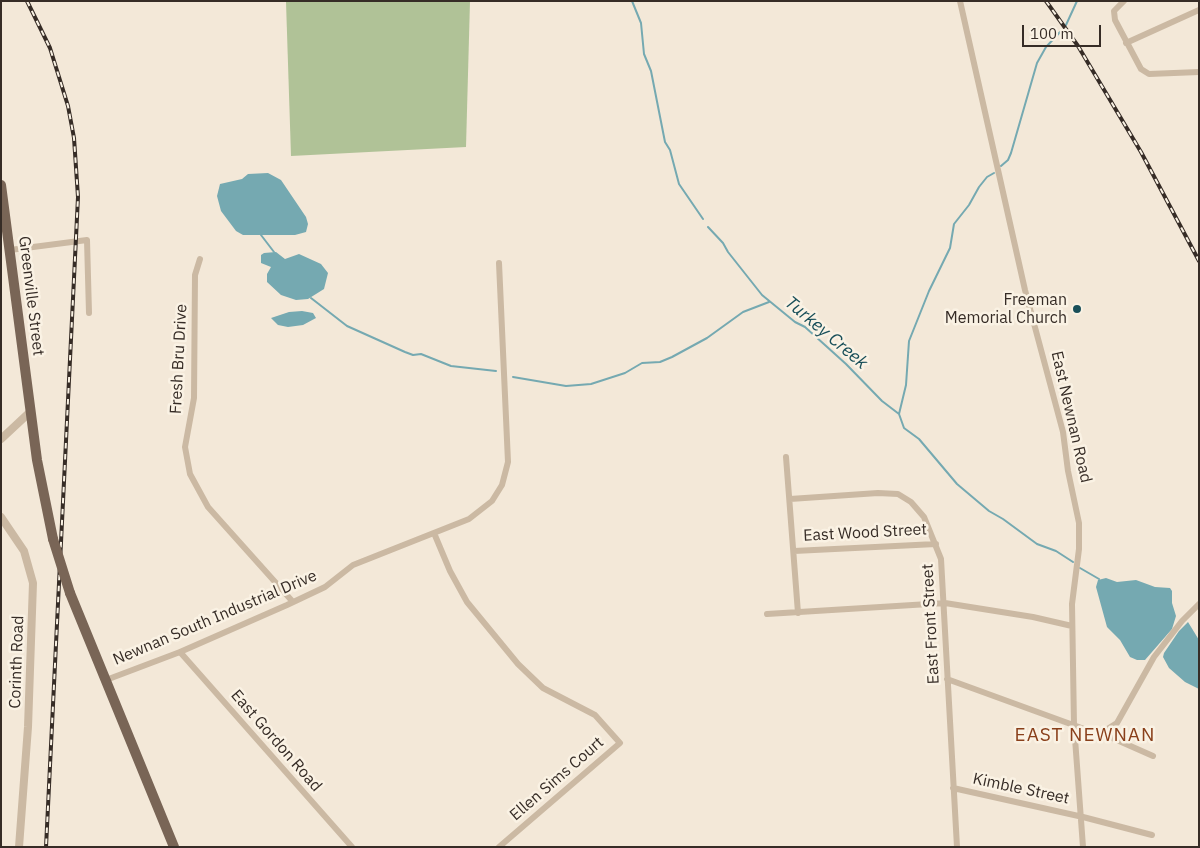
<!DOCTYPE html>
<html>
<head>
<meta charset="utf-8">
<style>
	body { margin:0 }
	#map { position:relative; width:1200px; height:848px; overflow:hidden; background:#f3e8d8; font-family:"IBM Plex Sans",sans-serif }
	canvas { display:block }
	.frame { position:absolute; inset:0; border:2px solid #362c26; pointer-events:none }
	.scale { position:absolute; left:1022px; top:25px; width:79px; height:22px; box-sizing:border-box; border:2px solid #362c26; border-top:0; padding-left:6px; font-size:15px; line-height:18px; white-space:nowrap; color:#362c26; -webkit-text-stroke:4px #faf2e4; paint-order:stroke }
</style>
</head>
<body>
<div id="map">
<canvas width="1200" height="848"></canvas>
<div class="frame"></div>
<div class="scale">100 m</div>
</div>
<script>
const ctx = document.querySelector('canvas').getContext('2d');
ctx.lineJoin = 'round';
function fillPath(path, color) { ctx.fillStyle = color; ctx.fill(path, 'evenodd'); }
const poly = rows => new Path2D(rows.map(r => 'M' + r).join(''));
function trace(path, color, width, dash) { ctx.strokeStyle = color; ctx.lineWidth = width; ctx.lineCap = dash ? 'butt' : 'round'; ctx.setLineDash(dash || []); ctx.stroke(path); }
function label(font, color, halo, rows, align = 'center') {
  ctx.font = font + ' "IBM Plex Sans",sans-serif'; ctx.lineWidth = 5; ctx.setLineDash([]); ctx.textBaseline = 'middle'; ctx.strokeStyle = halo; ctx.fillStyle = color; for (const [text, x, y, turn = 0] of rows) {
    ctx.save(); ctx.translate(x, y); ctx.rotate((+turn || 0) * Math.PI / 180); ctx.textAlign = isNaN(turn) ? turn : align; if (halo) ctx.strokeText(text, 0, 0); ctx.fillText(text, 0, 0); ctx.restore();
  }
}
const green = poly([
	[305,1,470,1,466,147,291,156,286,2]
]);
const water = poly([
	[268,173,281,180,306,217,308,224,306,232,295,235,243,235,236,231,221,211,217,196,220,184,242,179,248,174],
	[276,252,285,259,299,254,321,264,328,273,324,289,308,299,296,300,281,295,267,282,267,274,271,267,261,263,261,255,264,253],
	[302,311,313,313,316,318,303,325,288,327,278,325,271,318,289,312],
	[1106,578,1117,582,1136,580,1155,587,1170,588,1172,591,1172,603,1176,616,1172,629,1145,660,1137,660,1130,657,1120,640,1107,627,1096,587,1098,580],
	[1188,622,1199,640,1199,689,1185,682,1169,668,1163,657,1164,653,1179,631]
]);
const stream = poly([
	[632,1,641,23,644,54,651,71,665,142,670,150,679,184,703,219],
	[1066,25,1077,1],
	[1001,166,1008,160,1011,153,1037,63,1046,47,1062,30],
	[708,227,723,243,728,252,762,295,795,322,805,327,846,364,882,401,899,414,904,428,919,439,957,484,989,511,1003,519,1037,544,1056,551,1073,562],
	[261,235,274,252],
	[311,298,347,326,405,352,413,355,421,354,451,366,496,371],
	[513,377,566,386,591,384,625,373,642,363,660,362,672,357,707,338,743,312,769,302],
	[899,414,906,385,909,341,929,291,950,248,954,224,969,205,979,187,987,177,994,173],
	[1080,568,1099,579]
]);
const minor = poly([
	[960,1,1025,290,1063,432,1068,471,1079,523,1079,549,1072,604,1074,725,1083,847],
	[1124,1,1114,11,1115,20,1141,69,1149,74,1199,72],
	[1126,43,1199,10],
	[10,250,87,240,89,313],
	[200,259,195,275,194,398,185,447,190,474,208,507,293,602],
	[786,457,798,613],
	[790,499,878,493,898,494,911,502,924,517,941,559,957,847],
	[434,533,450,571,467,602,518,664,543,688,595,715,620,743,499,847],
	[794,551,936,544],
	[767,614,945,603,1033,617,1072,626],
	[180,652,352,847],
	[947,679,1087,730,1101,733,1153,756],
	[106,680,180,652,287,605,325,587,353,565,469,519,492,501,502,485,508,462,499,263],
	[1101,733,1117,723,1154,657,1182,621,1199,604],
	[953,788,1083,817,1152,835]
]);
const tertiary = poly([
	[1,439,30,412],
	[1,517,24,551,33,583,28,727,19,847]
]);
const primary = poly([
	[1,185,37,460,53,539],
	[70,593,174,847]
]);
const rail = poly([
	[27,1,50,48,68,106,74,138,78,197,46,847],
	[1046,1,1078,46,1141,152,1199,261]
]);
const primaryBridge = poly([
	[53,539,70,593]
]);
const markers = [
	[1077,309,5,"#194f59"]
];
const streetNames = [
	["Greenville Street",31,296,83],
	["Fresh Bru Drive",179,359,-87],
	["East Newnan Road",1071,417,77],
	["East Wood Street",865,533,-3],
	["Newnan South Industrial Drive",215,618,-23],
	["East Front Street",931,624,-93],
	["Corinth Road",17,662,-88],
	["East Gordon Road",276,741,49],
	["Ellen Sims Court",557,779,-41],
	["Kimble Street",1021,789,12]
];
const poiNames = [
	["Freeman",1067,300],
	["Memorial Church",1067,318]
];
const waterNames = [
	["Turkey Creek",826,333,40]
];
const quarterNames = [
	["EAST NEWNAN",1085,736]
];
fillPath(green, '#b0c297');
fillPath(water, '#75a9b1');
trace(stream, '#75a9b1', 2);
trace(minor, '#cbb9a3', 6);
trace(tertiary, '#cbb9a3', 8);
trace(primary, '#796556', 10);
trace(rail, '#362c26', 4);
trace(rail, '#faf2e4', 2, [5.5]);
trace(primaryBridge, '#796556', 10);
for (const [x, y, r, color] of markers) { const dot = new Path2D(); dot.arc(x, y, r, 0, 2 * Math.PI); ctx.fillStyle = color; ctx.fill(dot); trace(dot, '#faf2e4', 2); }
label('16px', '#362c26', '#faf2e4', streetNames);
label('16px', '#362c26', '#faf2e4', poiNames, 'right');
label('italic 18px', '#194f59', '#faf2e4', waterNames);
ctx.letterSpacing = '1px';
label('19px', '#893f1a', '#faf2e4', quarterNames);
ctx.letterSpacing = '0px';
</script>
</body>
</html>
